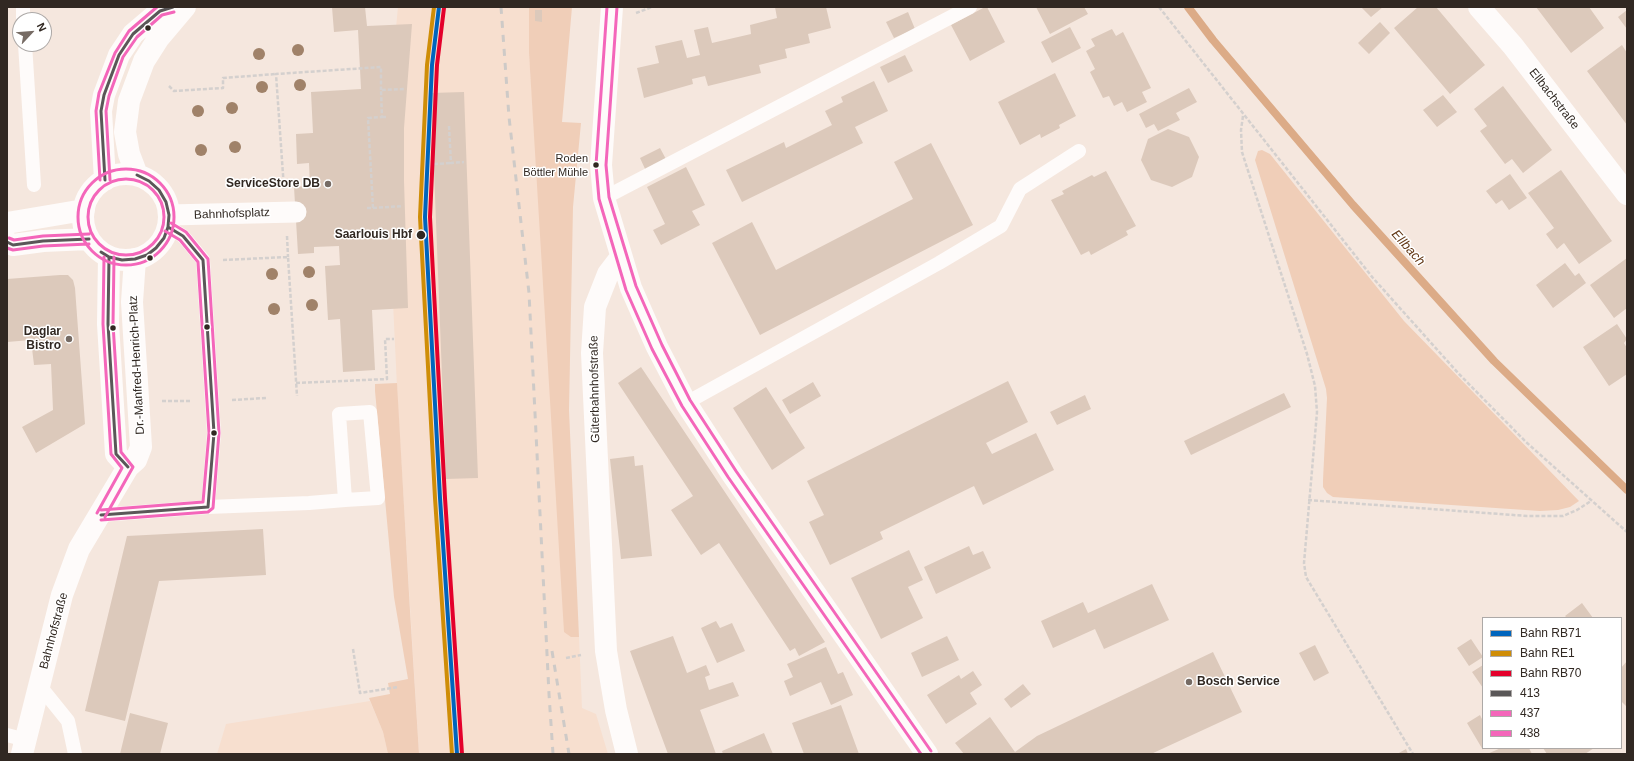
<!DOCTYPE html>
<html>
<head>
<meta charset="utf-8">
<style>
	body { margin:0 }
	#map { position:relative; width:1634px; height:761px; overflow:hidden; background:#f5e7de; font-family:Arial,sans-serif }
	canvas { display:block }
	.frame { position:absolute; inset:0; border:8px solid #312822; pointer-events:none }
	.legend { position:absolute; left:1482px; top:617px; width:140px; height:132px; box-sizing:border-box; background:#fff; border:1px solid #ada9a7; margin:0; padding:5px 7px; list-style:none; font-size:12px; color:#312822 }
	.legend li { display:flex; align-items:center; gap:8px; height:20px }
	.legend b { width:20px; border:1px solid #ada9a7 }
	.north { position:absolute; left:12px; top:12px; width:40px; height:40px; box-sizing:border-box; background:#fff; border:1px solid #ada9a7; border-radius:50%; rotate:64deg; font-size:11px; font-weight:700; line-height:16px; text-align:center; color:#312822 }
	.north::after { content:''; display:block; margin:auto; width:14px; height:18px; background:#766b64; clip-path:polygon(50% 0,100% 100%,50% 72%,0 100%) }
</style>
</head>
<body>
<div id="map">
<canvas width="1634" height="761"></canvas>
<div class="frame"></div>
<ul class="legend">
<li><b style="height:5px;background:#0065bd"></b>Bahn RB71</li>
<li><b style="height:5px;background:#cf8d07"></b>Bahn RE1</li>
<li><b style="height:5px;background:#e4002b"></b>Bahn RB70</li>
<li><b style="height:5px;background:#5a5758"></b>413</li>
<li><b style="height:5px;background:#f466ba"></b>437</li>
<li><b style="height:5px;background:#f466ba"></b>438</li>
</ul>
<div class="north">N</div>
</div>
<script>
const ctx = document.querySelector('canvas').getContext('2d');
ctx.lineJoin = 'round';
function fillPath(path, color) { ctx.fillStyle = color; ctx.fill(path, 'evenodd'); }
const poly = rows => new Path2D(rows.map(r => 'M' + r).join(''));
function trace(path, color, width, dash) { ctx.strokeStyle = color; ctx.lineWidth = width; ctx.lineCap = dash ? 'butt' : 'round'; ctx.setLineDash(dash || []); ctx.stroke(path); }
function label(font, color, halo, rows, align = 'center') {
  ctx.font = font + ' Arial,sans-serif'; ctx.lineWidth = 3; ctx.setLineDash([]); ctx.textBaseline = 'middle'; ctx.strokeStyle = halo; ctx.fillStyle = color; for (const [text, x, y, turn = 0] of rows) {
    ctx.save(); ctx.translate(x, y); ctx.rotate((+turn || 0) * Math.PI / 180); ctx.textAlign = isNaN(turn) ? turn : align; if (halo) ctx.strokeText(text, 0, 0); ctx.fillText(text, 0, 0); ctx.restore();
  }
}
const built = poly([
	[398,7,529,7,529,53,571,637,579,637,582,708,596,714,608,754,419,754,398,408,391,260,391,80],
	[370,701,383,732,388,754,217,754,226,724]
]);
const green = poly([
	[529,7,572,7,562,122,581,123,573,207,569,410,579,637,571,637,564,632,529,53],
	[1262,150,1270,154,1404,321,1579,501,1570,507,1558,510,1540,511,1333,497,1327,493,1323,487,1323,480,1327,398,1326,389,1255,160,1258,151],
	[397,383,410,611,419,754,388,754,383,732,369,698,390,694,388,683,408,679,394,597,375,391,375,384]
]);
const stream = poly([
	[1188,7,1213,40,1353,205,1494,361,1627,490]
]);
const building = poly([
	[332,7,365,7,367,26,412,24,404,128,404,181,408,308,372,310,375,370,343,372,340,319,328,320,325,266,340,265,339,246,314,247,314,253,298,254,294,187,310,186,309,163,297,164,296,134,313,133,311,92,361,89,358,30,334,32],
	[775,7,826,7,831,28,808,34,810,43,785,49,787,58,759,65,761,73,708,86,705,76,692,79,693,84,644,98,637,68,659,63,655,46,682,40,687,58,700,55,694,30,708,27,712,43,751,34,750,25,777,18],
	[985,7,987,7,1005,42,970,61,951,25],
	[1036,7,1084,7,1088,14,1050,34],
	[1361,7,1383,7,1371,17],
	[1418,7,1436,7,1485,65,1450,94,1394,28],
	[1536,7,1589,7,1604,28,1571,53],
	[535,10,542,10,542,22,535,21],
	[1627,10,1627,29,1618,17],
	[908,12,915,29,894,38,886,22],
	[1380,22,1390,33,1369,54,1358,43],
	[1070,27,1081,48,1052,63,1041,42],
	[1112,29,1116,36,1123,32,1151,88,1142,92,1147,102,1127,112,1122,102,1114,106,1109,96,1103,98,1090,72,1095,69,1086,51,1095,46,1091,39],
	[1622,45,1627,53,1627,125,1587,71],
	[905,55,913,71,888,83,880,67],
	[1055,73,1076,116,1059,125,1060,128,1041,138,1040,134,1020,145,998,102],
	[874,81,888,111,855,127,863,143,742,202,726,170,784,142,786,148,832,125,825,111,843,102,841,97],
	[1503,86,1552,150,1523,173,1512,159,1505,164,1480,131,1487,126,1474,109],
	[1189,88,1197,102,1176,113,1180,120,1158,131,1154,124,1146,128,1139,114],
	[464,92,478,478,446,479,431,93],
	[1443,95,1457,112,1437,127,1423,110],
	[1168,129,1189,137,1199,157,1192,177,1172,187,1151,180,1141,160,1148,139],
	[931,143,973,225,760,335,712,243,752,222,776,270,913,199,894,162],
	[660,148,667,161,646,171,640,158],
	[686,167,705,205,692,211,700,225,661,245,653,230,665,224,647,187],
	[1561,170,1612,241,1579,264,1564,243,1557,249,1546,234,1554,228,1528,193],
	[1106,171,1136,226,1126,231,1128,235,1091,255,1089,251,1081,255,1051,200,1064,194,1062,191,1092,175,1094,177],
	[1510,174,1527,198,1509,210,1502,200,1496,204,1486,191],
	[1627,258,1627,308,1614,318,1590,285],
	[1565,263,1575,276,1579,273,1586,283,1553,308,1536,285],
	[60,275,68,275,73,280,75,288,85,424,36,453,22,427,53,410,51,364,34,365,31,340,7,342,7,279],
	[1617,324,1627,339,1624,343,1627,348,1627,374,1609,386,1583,347],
	[641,367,747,525,825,642,799,656,795,648,790,651,719,543,701,555,671,510,693,496,618,383],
	[1008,381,1028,422,986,443,992,454,1036,433,1054,470,983,505,974,486,880,532,883,539,830,565,809,522,824,515,807,481],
	[813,382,821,396,790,414,782,400],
	[766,387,805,448,772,470,733,408],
	[1284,393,1291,407,1191,455,1184,441],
	[1085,395,1091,409,1057,425,1050,412],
	[634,456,635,466,643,465,652,556,621,559,610,459],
	[263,529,266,575,159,581,125,721,85,711,127,536],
	[969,546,973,555,983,551,991,568,936,594,924,567],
	[909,550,923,580,908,587,923,618,881,639,851,578],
	[1152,584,1169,620,1104,649,1095,629,1053,648,1041,621,1083,602,1088,613],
	[1582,603,1593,618,1567,618,1565,616],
	[716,621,720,628,732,623,745,651,717,663,701,628],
	[673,636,687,673,706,665,710,675,705,677,709,690,733,682,739,696,700,710,716,754,668,754,652,711,630,651],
	[947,636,959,660,922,677,911,653],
	[1471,639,1483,657,1469,666,1457,648],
	[1315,645,1329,673,1314,681,1299,653],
	[826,647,838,674,843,672,853,695,831,705,821,682,790,696,784,681,793,677,787,664],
	[1213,652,1242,712,1151,754,964,754,955,743,990,717,1015,752,1037,736],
	[1627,661,1627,707,1621,701,1621,668],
	[1483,665,1483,688,1472,672],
	[973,671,982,685,970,693,977,704,946,724,927,695,959,675,961,679],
	[1023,684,1031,694,1011,708,1004,699],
	[841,705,859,754,804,754,792,723],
	[130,713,168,723,160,754,120,754],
	[1480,715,1483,721,1483,750,1467,723],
	[764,733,773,754,723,754,722,751],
	[1501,748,1529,748,1532,754,1487,754],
	[1543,748,1594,748,1585,754,1547,754],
	[1406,749,1408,754,1397,754]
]);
const path = poly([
	[1159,7,1373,278,1459,374,1526,442,1627,532],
	[636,13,652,7],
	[169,86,174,91,223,88,223,78,276,74],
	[1243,116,1241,130,1242,152,1307,354,1315,386,1317,412,1304,563,1306,577,1413,754],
	[382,117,387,117],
	[449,126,451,163,464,162],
	[434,164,451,163],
	[284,189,276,74,381,67,381,90],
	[367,208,373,208,368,118,382,117,381,90,404,89],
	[373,208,403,206],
	[287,236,288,257],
	[223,260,288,257,297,396],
	[296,383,387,379,385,339,394,339],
	[232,400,266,398],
	[162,401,191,401],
	[1308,500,1527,516,1563,516,1577,510,1591,501],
	[353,649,360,693,398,687],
	[566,658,581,655]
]);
const service = poly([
	[23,7,23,20],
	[25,44,34,185],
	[604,198,970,7],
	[168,227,183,236,203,260,214,433,208,507],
	[686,403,939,263,1001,226,1020,189,1079,151],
	[101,515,208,507,309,503,345,500,378,498,370,412,339,414,345,500],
	[39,685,68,721,75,754],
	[7,735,26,740]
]);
const pedestrian = poly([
	[169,215,296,212]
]);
const minor = poly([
	[612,7,601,165,604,198,631,288,657,347,686,403,732,474,927,754],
	[1479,7,1513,46,1627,194],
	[109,257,108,324,116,454,128,467],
	[621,257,608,274,595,307,592,353,606,651,616,710,627,754],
	[22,754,62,595,79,549,128,467,136,460,141,447,132,302,135,259]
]);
const tertiary = poly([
	'83 217a43 43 0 1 1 86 0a43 43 0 1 1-86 0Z',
	[137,175,129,154,125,132,129,101,144,61,158,39,185,7],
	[105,180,101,111,104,95,119,55,133,34,160,11,173,7],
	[7,223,84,210],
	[7,242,13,245,43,241,89,239]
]);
const rail = poly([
	[501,7,509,117,529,293,549,694,553,754],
	[552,651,569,754]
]);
const bus1 = poly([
	[105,180,101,111,104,95,119,55,133,34,160,11,173,7],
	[168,227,183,236,203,260,214,433,208,507],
	[7,242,13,245,43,241,89,239],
	[101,252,109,257,122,260,135,259,147,255,156,248,164,238,168,227,169,215,166,202,159,190,149,181,137,175],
	[109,257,108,324,116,454,128,467],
	[101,515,208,507]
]);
const bus2 = poly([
	[607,7,596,165,599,199,626,290,652,349,682,406,728,477,921,754],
	'78 217a48 48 0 1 1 96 0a48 48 0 1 1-96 0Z',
	[110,180,106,111,109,96,123,57,137,37,162,15,174,12],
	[7,248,13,250,43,246,89,244],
	[105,517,133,467,121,452,113,324,114,257],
	[101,520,208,512,213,508,219,433,208,259,186,232,171,223]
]);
const bus3 = poly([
	[617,7,606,165,609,197,636,286,662,345,690,400,736,471,931,751],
	'88 217a38 38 0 1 1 76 0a38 38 0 1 1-76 0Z',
	[100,180,96,111,99,93,115,53,129,31,157,7],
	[9,238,14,240,43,236,89,234],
	[101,510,203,502,209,433,198,262,180,240,165,231],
	[97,513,122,468,111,454,103,324,104,257]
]);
const rail1 = poly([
	[439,7,432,65,425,217,440,498,457,754]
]);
const rail2 = poly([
	[434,7,427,65,420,217,435,498,452,754]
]);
const rail3 = poly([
	[444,8,437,65,430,217,445,498,462,754]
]);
const trees = [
	[298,50],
	[259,54],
	[300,85],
	[262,87],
	[232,108],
	[198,111],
	[235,147],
	[201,150],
	[309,272],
	[272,274],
	[312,305],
	[274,309]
];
const markers = [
	[148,28,3.5,"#312822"],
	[596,165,3.5,"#312822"],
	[328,184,4,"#766b64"],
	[421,235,5,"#312822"],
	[150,258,3.5,"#312822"],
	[207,327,3.5,"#312822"],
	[113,328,3.5,"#312822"],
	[69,339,4,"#766b64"],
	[214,433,3.5,"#312822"],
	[1189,682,4,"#766b64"]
];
const busNames = [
	["Roden",588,159],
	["Böttler Mühle",588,173]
];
const streetNames = [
	["Ellbachstraße",1554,99,52],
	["Bahnhofsplatz",232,214,-2],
	["Dr.-Manfred-Henrich-Platz",137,365,-93],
	["Güterbahnhofstraße",595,389,-91],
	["Bahnhofstraße",54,631,-75]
];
const poiNames = [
	["ServiceStore DB",320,184],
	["Daglar",61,332],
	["Bistro",61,346],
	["Bosch Service",1197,682,"left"]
];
const stopNames = [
	["Saarlouis Hbf",412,235]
];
const waterNames = [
	["Ellbach",1408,248,48]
];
fillPath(built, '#f7dfcf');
fillPath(green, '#f0ceb8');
trace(stream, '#dcab87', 8);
fillPath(building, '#dcc9bb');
trace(path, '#d4d0ce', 2.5, [4, 2]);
trace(service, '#fefbfa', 14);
trace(pedestrian, '#fefbfa', 21);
trace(minor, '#fefbfa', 22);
trace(tertiary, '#fefbfa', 22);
trace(rail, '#cecac7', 3, [7, 7]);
trace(bus1, '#5a5758', 3);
trace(bus2, '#f466ba', 3);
trace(bus3, '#f466ba', 3);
trace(rail1, '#0065bd', 4);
trace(rail2, '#cf8d07', 4);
trace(rail3, '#e4002b', 4);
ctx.fillStyle = '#a08269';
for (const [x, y] of trees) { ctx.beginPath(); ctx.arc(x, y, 6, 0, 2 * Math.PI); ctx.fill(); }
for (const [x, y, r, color] of markers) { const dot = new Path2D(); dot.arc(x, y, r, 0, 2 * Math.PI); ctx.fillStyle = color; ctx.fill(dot); trace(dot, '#fff', 1.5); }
label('11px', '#312822', '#fff', busNames, 'right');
label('12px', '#312822', '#fff', streetNames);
label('bold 12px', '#312822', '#fff', poiNames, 'right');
label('bold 12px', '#312822', '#fff', stopNames, 'right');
label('italic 13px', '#613512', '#fff', waterNames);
</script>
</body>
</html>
